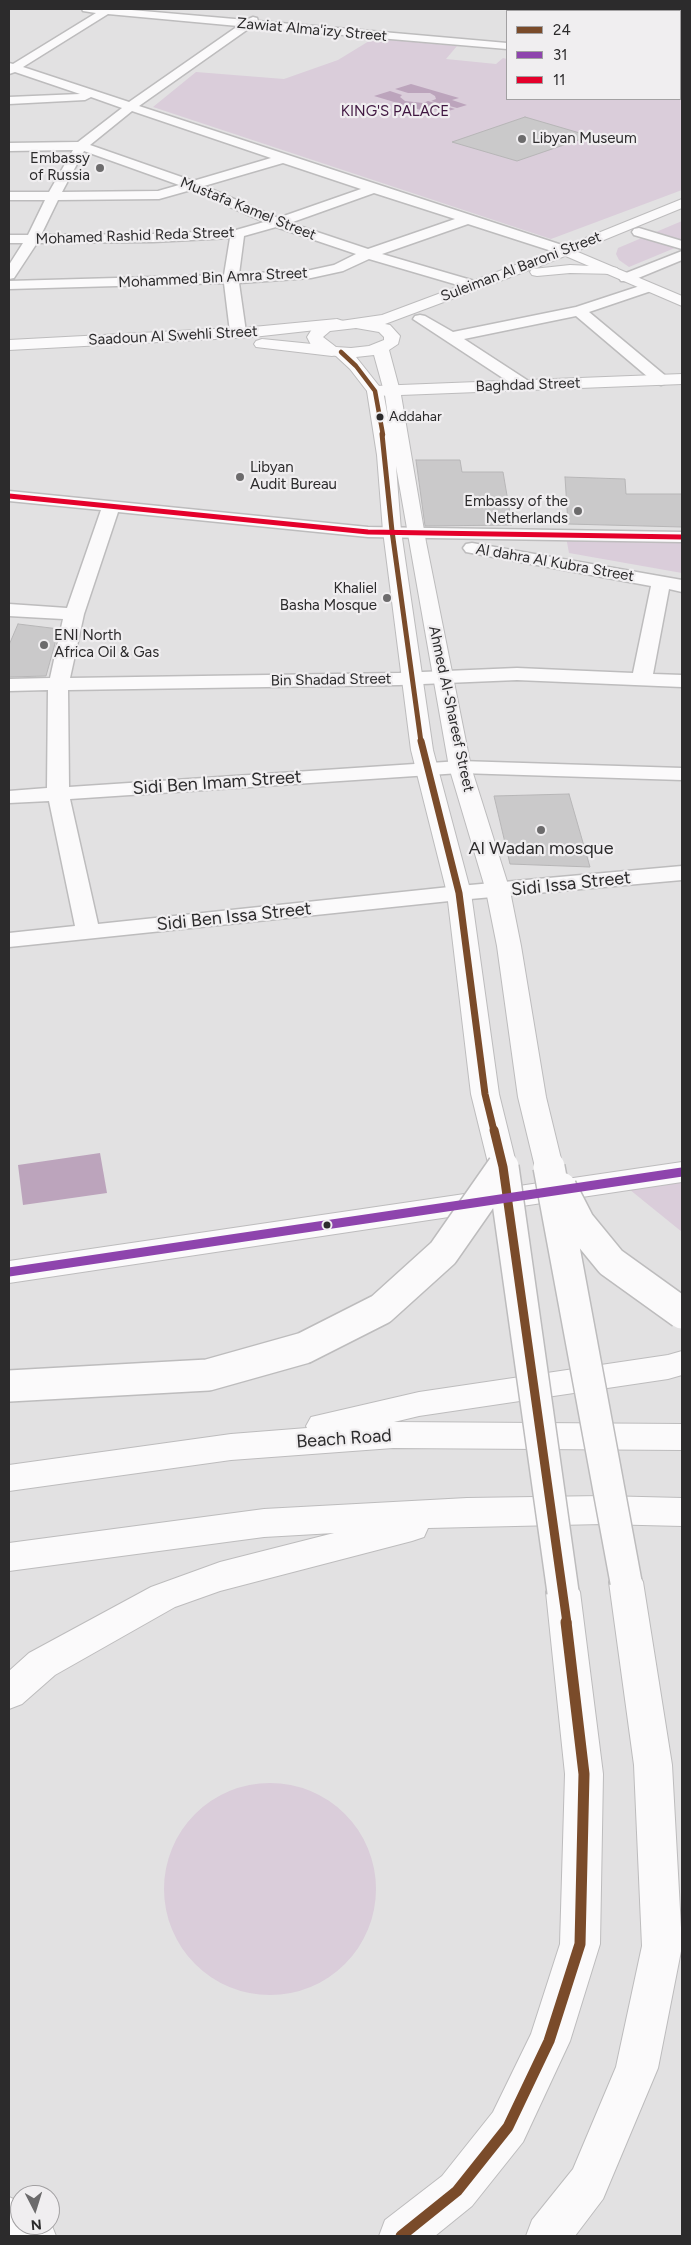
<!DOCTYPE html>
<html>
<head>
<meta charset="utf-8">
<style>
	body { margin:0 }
	#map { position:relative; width:691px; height:2245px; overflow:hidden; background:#e2e1e2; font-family:Figtree,sans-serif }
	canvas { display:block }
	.frame { position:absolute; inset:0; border:10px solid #2c2b2c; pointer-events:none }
	.legend { position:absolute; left:506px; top:10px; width:175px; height:90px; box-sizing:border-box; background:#f0eef0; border:1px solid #a2a0a2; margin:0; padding:6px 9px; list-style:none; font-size:15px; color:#2c2b2c }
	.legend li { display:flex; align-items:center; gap:10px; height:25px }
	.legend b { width:25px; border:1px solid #a2a0a2 }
	.north { position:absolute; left:10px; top:2185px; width:50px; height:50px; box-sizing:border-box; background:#f0eef0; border:1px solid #a2a0a2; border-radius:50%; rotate:175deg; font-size:14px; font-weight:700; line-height:20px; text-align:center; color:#2c2b2c }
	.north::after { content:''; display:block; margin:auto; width:18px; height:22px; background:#6c6b6c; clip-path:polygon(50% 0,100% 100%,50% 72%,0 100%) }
</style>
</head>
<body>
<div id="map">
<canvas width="691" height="2245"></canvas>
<div class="frame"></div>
<ul class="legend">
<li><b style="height:6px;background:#7a4b2a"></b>24</li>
<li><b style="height:6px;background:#8e44ad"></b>31</li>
<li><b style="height:6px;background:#e4002b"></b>11</li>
</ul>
<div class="north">N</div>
</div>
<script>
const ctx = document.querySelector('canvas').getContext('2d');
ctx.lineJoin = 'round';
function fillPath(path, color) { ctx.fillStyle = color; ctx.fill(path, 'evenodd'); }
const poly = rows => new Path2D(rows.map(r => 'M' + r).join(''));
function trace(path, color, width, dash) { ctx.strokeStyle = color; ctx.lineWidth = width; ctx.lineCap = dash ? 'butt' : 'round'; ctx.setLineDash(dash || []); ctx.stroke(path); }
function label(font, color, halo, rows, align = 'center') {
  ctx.font = font + ' Figtree,sans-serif'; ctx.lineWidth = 4.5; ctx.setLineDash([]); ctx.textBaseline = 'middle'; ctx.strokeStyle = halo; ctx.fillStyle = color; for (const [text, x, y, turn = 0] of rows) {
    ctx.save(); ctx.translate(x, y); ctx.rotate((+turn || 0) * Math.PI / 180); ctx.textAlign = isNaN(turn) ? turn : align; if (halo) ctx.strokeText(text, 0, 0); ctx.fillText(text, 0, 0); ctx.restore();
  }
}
const green = poly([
	[374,38,457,46,446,59,496,64,503,58,507,59,507,99,680,99,680,67,682,68,682,190,551,239,153,107,196,72,284,79,338,60],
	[682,221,682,245,629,267,619,260,616,254,618,248],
	[566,537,682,541,682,573,569,553],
	[682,1179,682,1232,624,1185],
	'164 1889a106 106 0 1 1 212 0a106 106 0 1 1-212 0Z'
]);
const water = poly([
	[411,84,459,98,452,100,467,105,457,108,431,101,436,99,435,96,430,93,408,93,395,89],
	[390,91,402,95,400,97,405,101,423,103,428,101,455,109,445,112,429,108,421,110,374,96],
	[100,1153,107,1193,23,1205,18,1165]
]);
const building = poly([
	[525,117,590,136,517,161,452,142,525,117],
	[416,460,460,460,462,472,503,472,512,525,425,526,416,460],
	[565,477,625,479,626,494,682,494,682,527,568,524,565,477],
	[18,624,59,629,46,676,9,677,9,645,18,624],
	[569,794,590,867,510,864,494,796,569,794]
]);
const minor = poly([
	[82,9,120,9,246,20,253,17,257,18,258,21,507,43,507,49,251,27,139,106,571,248,573,251,566,255,561,254,468,224,382,254,478,282,480,285,478,288,468,288,369,259,343,271,311,278,239,283,246,332,243,335,238,337,233,335,230,332,224,283,9,289,9,281,224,275,230,238,153,242,37,243,14,278,9,279,9,265,23,243,9,243,9,235,28,235,45,200,9,200,9,192,49,192,73,150,9,151,9,143,78,142,122,108,91,97,85,100,9,104,9,97,80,94,15,72,9,74,9,63,13,64,96,13,83,11,82,9],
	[108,14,238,26,129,102,23,67,108,14],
	[132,111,271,158,193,181,90,145,132,111],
	[84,151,179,185,158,191,62,192,84,151],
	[283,163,361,189,278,218,204,186,283,163],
	[191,190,264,222,236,230,153,234,41,235,58,200,159,199,191,190],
	[374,193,455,219,368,249,290,223,374,193],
	[276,227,356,254,334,265,311,270,239,274,244,236,276,227],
	[680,58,682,58,682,64,680,64,680,58],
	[639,228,682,241,682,249,634,235,632,232,634,229,639,228],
	[682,251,682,260,631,281,621,281,619,278,621,275,682,251],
	[649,283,656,287,654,290,589,312,667,377,669,380,667,383,661,385,655,383,576,316,464,339,530,382,532,385,530,388,524,390,518,388,413,319,415,316,420,315,425,316,453,332,576,307,649,283],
	[9,491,368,527,682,532,682,542,368,537,118,512,84,614,70,678,399,673,517,668,633,673,651,586,466,552,463,548,466,544,472,543,682,580,682,592,669,589,653,674,682,675,682,687,517,680,399,685,68,690,69,787,460,761,682,768,682,780,460,773,70,799,98,924,459,886,682,866,682,880,459,900,9,947,9,933,75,926,49,801,9,803,9,791,47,788,48,690,9,691,9,679,50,678,63,619,9,616,9,604,67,608,101,510,9,501,9,491]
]);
const tertiary = poly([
	[566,247,682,296,682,306,561,254,559,251,566,247],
	[682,374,682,384,375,396,369,395,367,391,369,387,375,386,682,374]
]);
const secondary = poly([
	[682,1162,682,1182,9,1283,9,1261,682,1162]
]);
const primary = poly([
	[337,319,343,321,345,324,343,327,253,337,9,350,9,340,253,327,337,319],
	[262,339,332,346,338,348,340,351,338,354,332,356,256,347,254,344,256,341,262,339]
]);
const trunk = poly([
	[606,9,624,9,625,11,607,11,606,9],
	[636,9,654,9,655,11,637,11,636,9],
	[680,25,682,25,682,32,680,32,680,25],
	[682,199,682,208,533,269,570,265,612,267,617,268,619,271,617,274,570,273,537,276,532,275,530,272,532,269,385,324,390,325,400,336,398,344,389,350,401,395,426,542,471,767,510,891,521,946,546,1097,563,1167,559,1174,549,1177,539,1174,535,1167,518,1097,497,946,486,891,449,767,396,466,401,531,433,750,471,893,499,1094,517,1167,513,1174,503,1177,493,1174,489,1167,471,1094,447,893,411,750,383,531,377,455,367,391,350,369,336,356,326,354,311,345,307,337,312,329,320,324,382,315,561,248,682,199],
	[356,328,379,332,384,337,384,340,369,346,351,348,336,347,323,337,330,331,356,328],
	[374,355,385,395,389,423,383,391,356,357,374,355],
	[682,1351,682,1375,668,1379,419,1416,394,1422,682,1424,682,1450,393,1448,231,1460,9,1491,9,1465,231,1434,307,1428,306,1426,311,1417,419,1392,668,1355,682,1351],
	[602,1496,682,1498,682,1526,602,1524,428,1528,424,1537,412,1541,220,1591,175,1607,55,1675,22,1704,9,1709,9,1671,29,1653,151,1587,220,1562,334,1533,264,1537,9,1571,9,1543,264,1509,467,1498,602,1496],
	[626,1567,638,1572,643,1582,672,1765,682,1946,658,2068,603,2199,575,2236,526,2236,532,2220,573,2169,616,2067,642,1946,634,1765,609,1582,614,1572,626,1567],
	[563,1577,575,1582,580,1592,603,1774,600,1944,570,2041,523,2142,472,2206,435,2236,379,2236,385,2220,442,2176,493,2112,531,2034,560,1944,565,1774,546,1592,551,1582,563,1577],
	[9,2197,20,2202,20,2225,50,2225,50,2221,56,2236,9,2236,9,2197]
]);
const trunkBridge = poly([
	[503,1167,563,1592],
	[549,1167,626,1582],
	[561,1188,579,1223,611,1262,682,1313],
	[9,1386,208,1375,304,1348,381,1309,443,1253,503,1167]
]);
const bus1Far4 = poly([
	[341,352,356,366,375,391,383,435]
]);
const bus1Far3 = poly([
	[382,434,392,531,421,742]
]);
const bus1Far2 = poly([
	[421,741,459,893,485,1094,494,1131]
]);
const bus1Far1 = poly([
	[494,1130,503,1167,567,1623]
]);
const bus1 = poly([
	[401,2236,457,2191,508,2127,549,2041,580,1944,584,1774,566,1622]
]);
const bus2 = poly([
	[9,1272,682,1172]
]);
const bus3 = poly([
	[9,496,368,532,682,537]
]);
const markers = [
	[522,139,5,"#6c6b6c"],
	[100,168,5,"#6c6b6c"],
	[380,417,4.5,"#2c2b2c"],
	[240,477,5,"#6c6b6c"],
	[578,511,5,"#6c6b6c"],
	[387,598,5,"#6c6b6c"],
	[44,645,5,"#6c6b6c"],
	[541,830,5,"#6c6b6c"],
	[327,1225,4.5,"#2c2b2c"]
];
const farBusnames = [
	["Addahar",389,417]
];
const farStreetnames = [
	["Zawiat Alma'izy Street",312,30,5],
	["Mustafa Kamel Street",248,209,22],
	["Mohamed Rashid Reda Street",135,236,-2],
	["Suleiman Al Baroni Street",521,267,-21],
	["Mohammed Bin Amra Street",213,278,-3],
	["Saadoun Al Swehli Street",173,336,-3],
	["Baghdad Street",528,385,-2],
	["Al dahra Al Kubra Street",555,563,10],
	["Bin Shadad Street",331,680,-1],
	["Ahmed Al-Shareef Street",451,709,78]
];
const farParknames = [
	["KING'S PALACE",395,112]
];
const farPoinames = [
	["Libyan Museum",532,139],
	["Embassy",90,159,"right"],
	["of Russia",90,176,"right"],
	["Libyan",250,468],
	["Audit Bureau",250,485],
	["Embassy of the",568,502,"right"],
	["Netherlands",568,519,"right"],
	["Khaliel",377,589,"right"],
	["Basha Mosque",377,606,"right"],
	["ENI North",54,636],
	["Africa Oil & Gas",54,653]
];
const streetNames = [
	["Sidi Ben Imam Street",217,783,-4],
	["Sidi Issa Street",571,884,-6],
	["Sidi Ben Issa Street",234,917,-6],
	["Beach Road",344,1439,-4]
];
const poiNames = [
	["Al Wadan mosque",541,849]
];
fillPath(green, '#dacdda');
fillPath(water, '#bca4bc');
fillPath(building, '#cac9ca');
trace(building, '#b7b6b7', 1);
trace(minor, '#bdbcbd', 3);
trace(tertiary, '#bdbcbd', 2);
trace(secondary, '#bdbcbd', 2);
trace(primary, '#bdbcbd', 2);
trace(trunk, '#bdbcbd', 2);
fillPath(minor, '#fbfafb');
fillPath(tertiary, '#fbfafb');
fillPath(secondary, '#fbfafb');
fillPath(primary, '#fbfafb');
fillPath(trunk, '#fbfafb');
trace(trunkBridge, '#bdbcbd', 34, []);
trace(trunkBridge, '#fbfafb', 31);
trace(bus1Far4, '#7a4b2a', 4.5);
trace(bus1Far3, '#7a4b2a', 5);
trace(bus1Far2, '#7a4b2a', 7);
trace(bus1Far1, '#7a4b2a', 9);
trace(bus1, '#7a4b2a', 11);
trace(bus2, '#8e44ad', 9);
trace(bus3, '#e4002b', 5);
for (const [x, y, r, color] of markers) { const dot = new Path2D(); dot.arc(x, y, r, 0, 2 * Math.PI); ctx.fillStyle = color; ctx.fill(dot); trace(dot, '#f0eef0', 2); }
label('14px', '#2c2b2c', '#f0eef0', farBusnames, 'left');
label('15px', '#2c2b2c', '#f0eef0', farStreetnames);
label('15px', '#401741', '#f0eef0', farParknames);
label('15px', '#2c2b2c', '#f0eef0', farPoinames, 'left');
label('18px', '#2c2b2c', '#f0eef0', streetNames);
label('18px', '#2c2b2c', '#f0eef0', poiNames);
</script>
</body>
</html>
